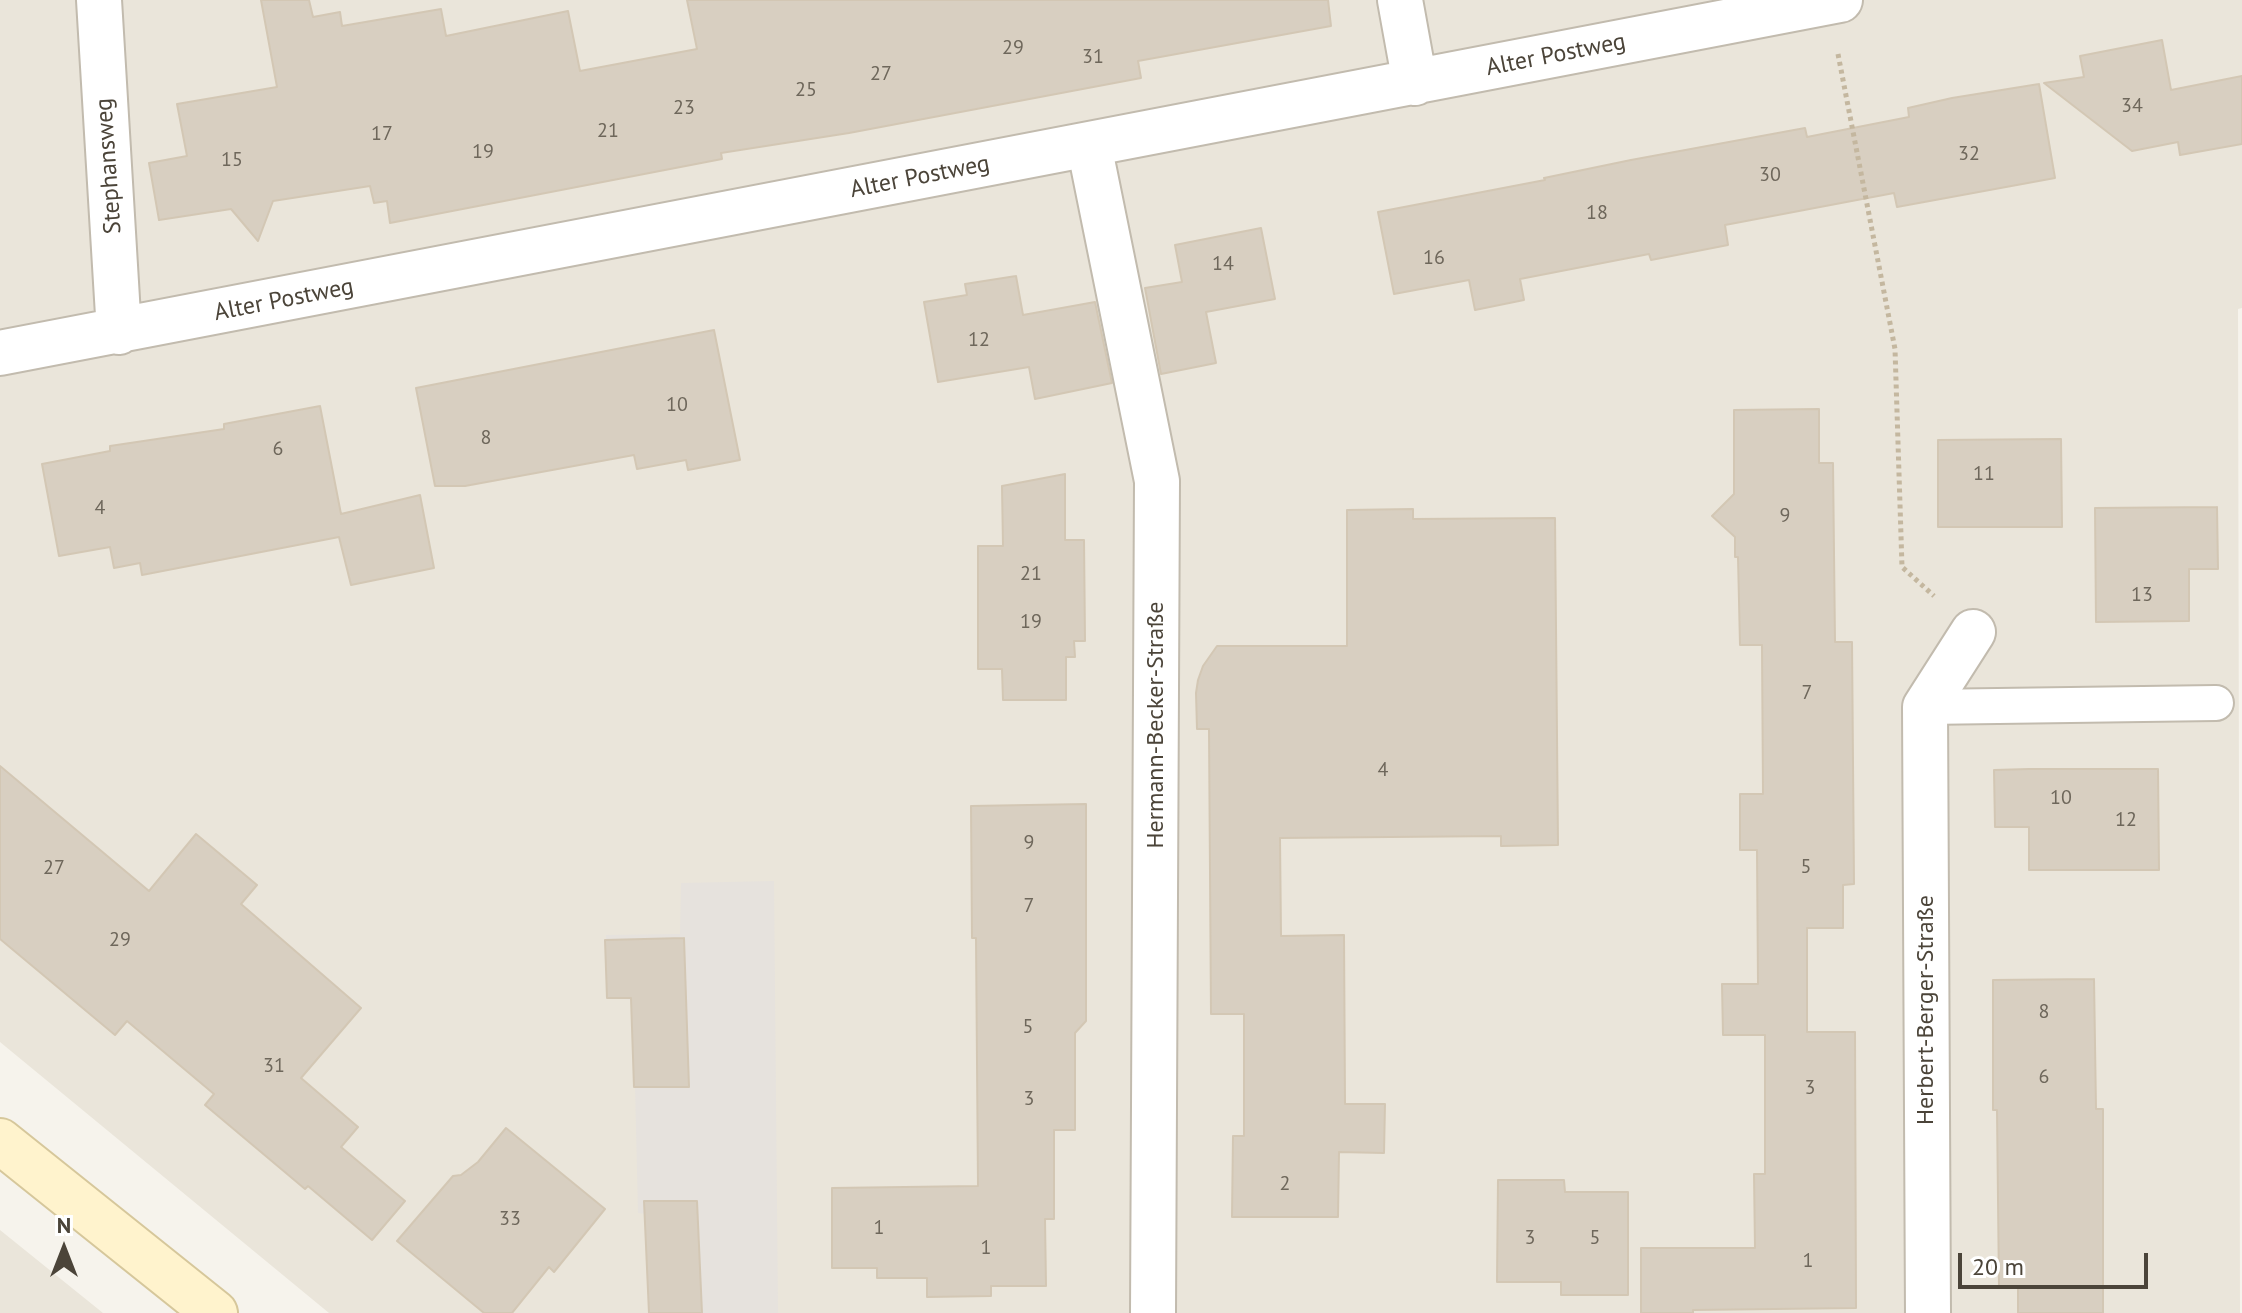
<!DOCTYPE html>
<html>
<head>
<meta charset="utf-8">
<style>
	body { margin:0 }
	#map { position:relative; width:2242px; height:1313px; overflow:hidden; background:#f6f3ec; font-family:"PT Sans",sans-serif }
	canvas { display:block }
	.north { position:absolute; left:24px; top:1209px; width:80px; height:80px; -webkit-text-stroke:6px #fff; paint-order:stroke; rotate:0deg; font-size:22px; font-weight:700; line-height:32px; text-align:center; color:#4b4439 }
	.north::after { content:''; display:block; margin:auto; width:28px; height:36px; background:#4b4439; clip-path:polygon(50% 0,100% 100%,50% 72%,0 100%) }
	.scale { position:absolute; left:1958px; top:1253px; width:190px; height:36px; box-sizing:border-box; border:4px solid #4b4439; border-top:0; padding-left:10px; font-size:24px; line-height:28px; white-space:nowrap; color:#4b4439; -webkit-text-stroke:6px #fff; paint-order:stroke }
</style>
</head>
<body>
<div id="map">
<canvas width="2242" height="1313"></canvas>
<div class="north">N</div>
<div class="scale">20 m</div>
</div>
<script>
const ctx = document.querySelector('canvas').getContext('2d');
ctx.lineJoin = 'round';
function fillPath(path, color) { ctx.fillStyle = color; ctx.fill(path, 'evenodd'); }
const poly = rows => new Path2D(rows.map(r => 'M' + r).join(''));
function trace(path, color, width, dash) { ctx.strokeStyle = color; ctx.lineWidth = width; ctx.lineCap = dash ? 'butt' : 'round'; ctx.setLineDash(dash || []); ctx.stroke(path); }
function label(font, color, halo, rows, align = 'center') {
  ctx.font = font + ' "PT Sans",sans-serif'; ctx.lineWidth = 7; ctx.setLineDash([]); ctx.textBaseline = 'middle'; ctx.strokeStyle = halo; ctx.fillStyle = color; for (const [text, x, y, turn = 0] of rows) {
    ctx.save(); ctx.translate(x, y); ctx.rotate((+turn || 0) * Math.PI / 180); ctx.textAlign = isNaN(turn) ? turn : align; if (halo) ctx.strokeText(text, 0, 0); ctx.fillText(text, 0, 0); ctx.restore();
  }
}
const residential = poly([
	[0,0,2242,0,2242,308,2238,309,2240,1313,329,1313,0,1042],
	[0,1230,103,1313,0,1313]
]);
const industrial = poly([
	[774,881,778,1313,649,1313,646,1214,638,1213,633,1000,606,997,606,935,680,934,681,883]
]);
const building = poly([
	[261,0,309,0,313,17,340,12,342,26,441,9,446,36,568,11,580,71,697,49,687,0,1328,0,1331,26,1138,61,1141,78,849,133,721,153,722,159,390,223,387,201,374,203,370,186,273,201,258,241,231,209,159,220,149,163,187,156,177,104,277,87,261,0],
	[2162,40,2171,90,2242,76,2242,144,2180,155,2178,142,2132,151,2044,83,2084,77,2080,56,2162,40],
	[2039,84,2055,178,1897,207,1894,193,1725,225,1728,245,1651,260,1649,254,1520,279,1524,300,1475,310,1469,280,1394,294,1378,212,1545,180,1544,178,1631,160,1805,128,1807,137,1909,117,1908,108,1952,98,2039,84],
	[1261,228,1275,299,1206,312,1216,363,1161,374,1145,288,1182,282,1175,245,1261,228],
	[1016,276,1023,315,1095,302,1112,383,1035,399,1029,367,938,382,924,302,967,295,965,284,1016,276],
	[714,330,740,460,688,470,686,460,637,469,634,455,465,486,435,486,416,388,714,330],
	[320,406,341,514,420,495,434,568,351,585,339,537,142,575,140,563,114,568,110,547,59,556,42,464,110,451,110,446,224,429,224,424,320,406],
	[1819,409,1819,463,1833,463,1835,642,1852,642,1854,884,1843,885,1843,928,1807,928,1807,1032,1855,1032,1856,1308,1693,1310,1693,1313,1641,1313,1641,1248,1755,1248,1754,1174,1765,1174,1765,1035,1723,1035,1722,984,1758,984,1757,850,1740,850,1740,794,1763,794,1762,645,1740,645,1738,557,1735,557,1735,537,1712,516,1734,494,1734,410,1819,409],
	[2061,439,2062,527,1938,527,1938,440,2061,439],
	[1065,474,1065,540,1084,540,1085,641,1074,641,1075,657,1066,657,1066,700,1003,700,1002,669,978,669,978,546,1003,546,1002,486,1065,474],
	[2217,507,2218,569,2189,569,2189,621,2096,622,2095,508,2217,507],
	[1413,509,1413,519,1555,518,1558,845,1501,846,1501,836,1280,838,1281,936,1344,935,1345,1104,1385,1104,1384,1153,1339,1152,1338,1217,1232,1217,1233,1136,1244,1136,1244,1014,1211,1014,1209,729,1197,729,1196,693,1198,680,1203,666,1217,646,1347,646,1347,510,1413,509],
	[0,766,149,891,196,834,257,885,241,904,361,1008,301,1078,358,1127,341,1147,405,1201,372,1240,308,1186,305,1189,205,1105,214,1094,127,1021,115,1035,0,939,0,766],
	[2029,769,2158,769,2159,870,2029,870,2029,827,1995,827,1994,770,2029,769],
	[1086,804,1086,1021,1075,1033,1075,1130,1054,1130,1054,1219,1045,1219,1046,1286,991,1286,991,1296,927,1297,927,1278,877,1278,877,1268,832,1268,832,1188,978,1186,976,938,972,938,971,806,1086,804],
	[684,938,689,1087,634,1087,631,998,607,998,605,940,684,938],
	[2094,979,2096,1109,2103,1109,2103,1313,2018,1313,2018,1288,1999,1288,1997,1110,1993,1110,1993,980,2094,979],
	[506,1128,605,1209,554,1272,549,1267,512,1313,484,1313,397,1241,453,1176,461,1175,478,1162,506,1128],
	[1498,1180,1564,1180,1565,1192,1628,1192,1628,1295,1561,1295,1561,1282,1497,1282,1498,1180],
	[644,1201,697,1201,702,1313,649,1313,644,1201]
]);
const path = poly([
	[1838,54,1895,349,1902,567,1934,596]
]);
const lane = poly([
	[1925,707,2216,703]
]);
const street = poly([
	[99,0,119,332],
	[1400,0,1415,83],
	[1089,145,1157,481,1153,1313],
	[0,353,1840,0],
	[1928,1313,1925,707,1973,632]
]);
const secondary = poly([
	[0,1141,215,1313]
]);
const numberNames = [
	["29",1013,48],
	["31",1093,57],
	["27",881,74],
	["25",806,90],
	["34",2132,106],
	["23",684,108],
	["21",608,131],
	["17",382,134],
	["19",483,152],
	["32",1969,154],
	["15",232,160],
	["30",1770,175],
	["18",1597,213],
	["16",1434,258],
	["14",1223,264],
	["12",979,340],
	["10",677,405],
	["8",486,438],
	["6",278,449],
	["11",1984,474],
	["4",100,508],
	["9",1785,516],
	["21",1031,574],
	["13",2142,595],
	["19",1031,622],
	["7",1807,693],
	["4",1383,770],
	["10",2061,798],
	["12",2126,820],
	["9",1029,843],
	["5",1806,867],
	["27",54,868],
	["7",1029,906],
	["29",120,940],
	["8",2044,1012],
	["5",1028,1027],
	["31",274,1066],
	["6",2044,1077],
	["3",1810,1088],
	["3",1029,1099],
	["2",1285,1184],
	["33",510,1219],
	["1",879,1228],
	["3",1530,1238],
	["5",1595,1238],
	["1",986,1248],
	["1",1808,1261]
];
const streetNames = [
	["Alter Postweg",1556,55,-11],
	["Stephansweg",109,166,-94],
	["Alter Postweg",920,177,-11],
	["Alter Postweg",284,300,-11],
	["Hermann-Becker-Straße",1156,725,-90],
	["Herbert-Berger-Straße",1926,1010,-90]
];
fillPath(residential, '#eae5da');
fillPath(industrial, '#e6e2dd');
fillPath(building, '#d8cfc1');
trace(building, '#d3c7b4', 2);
trace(lane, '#c2bbae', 38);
trace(street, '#c2bbae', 48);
trace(secondary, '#d6c79b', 48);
trace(path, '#c4b79f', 5, [4, 4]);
trace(lane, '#fff', 34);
trace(street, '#fff', 44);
trace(secondary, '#fff3cd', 44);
label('20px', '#6e675b', null, numberNames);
label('24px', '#4b4439', '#fff', streetNames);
</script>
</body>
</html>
